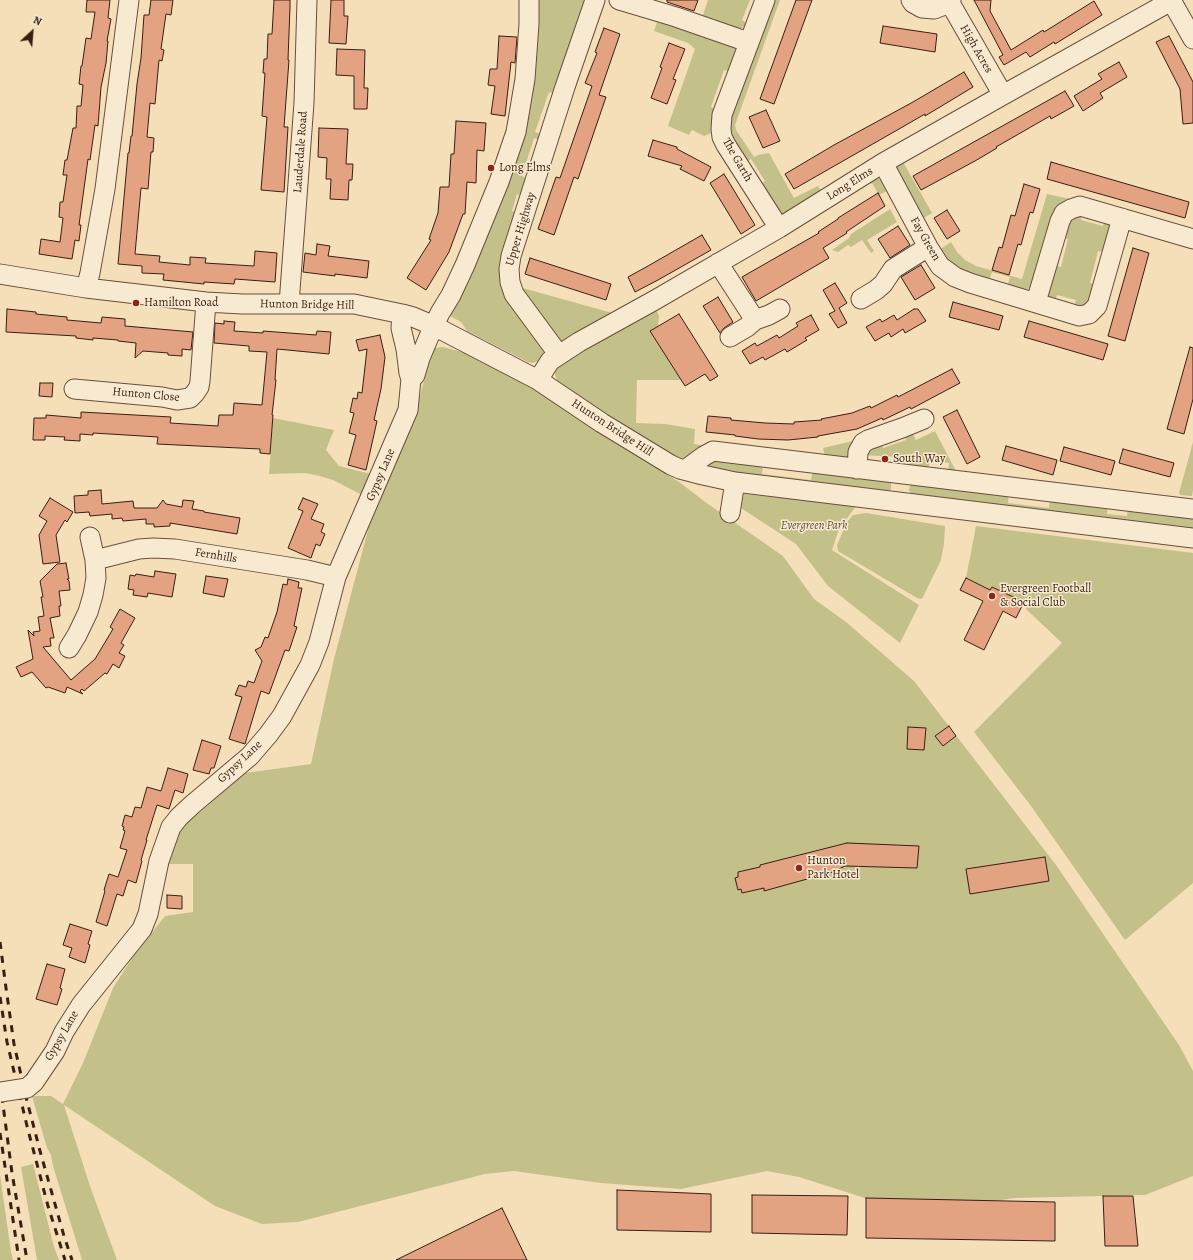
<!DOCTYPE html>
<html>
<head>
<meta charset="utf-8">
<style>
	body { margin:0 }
	#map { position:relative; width:1193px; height:1260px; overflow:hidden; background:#f5dfb8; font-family:Alegreya,serif }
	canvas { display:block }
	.north { position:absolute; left:12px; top:12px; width:40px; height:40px; -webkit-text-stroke:3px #f8ead1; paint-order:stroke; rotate:26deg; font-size:11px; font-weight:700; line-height:16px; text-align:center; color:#391e12 }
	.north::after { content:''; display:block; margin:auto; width:14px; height:18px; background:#391e12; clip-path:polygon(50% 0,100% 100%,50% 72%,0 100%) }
</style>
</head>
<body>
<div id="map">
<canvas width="1193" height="1260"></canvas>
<div class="north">N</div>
</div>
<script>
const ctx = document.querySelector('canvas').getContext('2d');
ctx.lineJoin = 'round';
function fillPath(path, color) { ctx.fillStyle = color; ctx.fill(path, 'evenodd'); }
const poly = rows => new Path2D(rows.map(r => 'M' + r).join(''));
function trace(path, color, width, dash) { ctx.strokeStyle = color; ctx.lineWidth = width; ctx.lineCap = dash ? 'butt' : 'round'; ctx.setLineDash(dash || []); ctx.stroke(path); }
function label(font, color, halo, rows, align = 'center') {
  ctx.font = font + ' Alegreya,serif'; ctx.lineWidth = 3; ctx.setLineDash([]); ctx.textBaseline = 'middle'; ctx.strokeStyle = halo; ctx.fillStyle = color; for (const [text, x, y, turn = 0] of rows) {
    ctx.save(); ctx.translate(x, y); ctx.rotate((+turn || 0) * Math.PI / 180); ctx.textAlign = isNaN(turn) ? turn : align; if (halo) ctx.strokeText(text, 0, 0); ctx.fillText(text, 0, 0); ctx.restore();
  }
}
const green = poly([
	[534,0,591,0,558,95,549,92,535,132,545,136,543,141,534,138,522,176,531,180,525,197,517,194,512,211,520,214,506,255,547,350,539,361,532,363,528,362,467,331,461,322,450,316,450,312,488,226],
	[708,0,750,0,742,20,747,23,744,27,739,29,702,18],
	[769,0,780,0,735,125,736,130,754,157,758,155,769,153,794,198,818,186,822,193,781,215,757,186,765,181,751,159,743,164,726,125],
	[658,19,734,44,738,49,733,73,724,70,711,107,719,111,716,131,704,136,692,130,689,135,668,126,695,49,688,43,654,31],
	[903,162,932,213,922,219,897,170,897,167,899,164],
	[875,179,879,179,882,181,887,191,879,195,872,183,870,184,868,181],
	[1047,194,1070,199,1055,208,1035,280,1031,287,1028,289,1021,290,1007,287,1010,277,992,272,989,281,971,276,947,261,939,250,951,242,957,252,965,260,976,266,1022,279],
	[890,209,897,222,867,240,874,251,871,253,862,240,851,247,848,245,838,252,832,250,849,238,851,234],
	[1083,211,1081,220,1103,226,1106,217,1112,224,1107,253,1098,251,1090,283,1099,285,1091,305,1073,310,1076,300,1057,295,1054,304,1047,298,1051,264,1061,267,1068,239,1058,236,1063,222],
	[519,287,616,314,563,343,559,343],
	[656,309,659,316,658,326,650,331,681,380,637,380,636,423,665,424,695,429,694,444,708,446,690,454,682,459,674,457,642,441,558,384,555,374,555,369,561,363],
	[443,347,470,354,482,359,533,389,599,430,679,482,708,504,783,556,814,599,846,622,914,681,1056,865,1179,1045,1193,1071,1193,1176,1145,1195,1015,1198,958,1206,884,1204,799,1177,767,1171,681,1189,601,1183,514,1171,485,1174,298,1222,262,1224,215,1206,64,1105,90,1186,117,1260,82,1260,53,1166,51,1155,47,1148,32,1096,51,1096,63,1104,83,1063,113,988,134,955,165,916,193,912,193,864,162,864,171,840,184,826,245,773,311,764,334,659,378,492,414,420,430,357,435,348],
	[273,418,334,430,326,450,339,466,375,475,364,496,333,480,320,476,305,473,269,474],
	[935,431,957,473,948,472,949,463,930,460,928,469,912,466,900,457,862,455,880,440,883,448,906,440,904,432,913,434,916,440],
	[853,441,850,455,845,458,825,456,823,448],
	[1193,442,1193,490,1192,496,1190,496,1181,495,1179,493],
	[709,459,763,465,762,474,811,480,813,470,887,480,891,483,891,489,889,492,710,470,707,466,707,463],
	[913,482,1009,492,1008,503,1049,508,1050,497,1108,505,1107,514,1127,516,1128,507,1193,515,1193,531,911,494,909,490,910,486],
	[744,494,857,505,839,529,832,550,919,605,900,643,828,586,796,544,741,508],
	[866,513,945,526,944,544,941,560,922,599,917,598,838,551,837,545,847,522,853,515],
	[976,526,1193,553,1193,883,1125,940,1031,806,974,732,1062,643,1026,609,1027,604,992,587,990,590,966,578],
	[33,1164,54,1247,59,1260,37,1260,21,1167],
	[0,1175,11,1252,13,1260,0,1260]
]);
const building = poly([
	[87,0,110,0,108,18,111,19,107,41,108,41,106,63,101,87,98,126,95,125,90,160,88,159,79,225,81,225,79,241,75,240,72,259,39,254,41,239,60,242,63,218,59,217,60,202,63,202,67,175,63,175,65,160,67,160,73,128,76,128,77,106,81,106,83,85,79,84,81,66,82,66,86,38,91,39,95,12,86,12,87,0],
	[151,0,173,0,171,15,166,14,161,49,164,50,162,61,159,60,155,104,150,103,147,137,154,138,153,152,151,152,148,189,141,188,135,254,160,256,159,262,190,265,190,257,206,258,205,263,254,266,255,251,277,253,275,282,235,279,234,284,204,282,204,284,163,280,164,274,142,273,142,266,118,264,128,153,129,153,131,136,132,136,137,84,141,58,144,15,149,15,151,0],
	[274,0,290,0,290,7,288,60,289,60,284,127,288,127,284,192,261,190,267,117,262,116,265,73,263,73,264,59,267,59,268,34,272,34,274,0],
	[331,0,344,0,344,16,348,16,346,44,329,43,331,0],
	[667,0,698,0,694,11,667,2,667,0],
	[796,0,812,0,774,104,760,99,796,0],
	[974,0,991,0,990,11,1011,50,1043,30,1044,32,1094,1,1102,15,1055,44,1054,42,1030,57,1026,52,1004,65,999,57,1003,55,974,0],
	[883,26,937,34,935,52,880,43,883,26],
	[604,28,620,34,599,95,606,97,578,179,574,177,554,235,538,229,556,177,560,178,592,86,585,83,597,53,595,52,604,28],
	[499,36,517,37,515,63,511,62,505,116,491,114,495,86,488,85,490,69,497,69,499,36],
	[1169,36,1193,82,1193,123,1183,124,1180,89,1156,42,1169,36],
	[669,43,685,49,673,79,676,80,667,104,651,98,662,68,660,67,669,43],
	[337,49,365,50,364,88,368,88,367,109,354,109,354,76,336,75,337,49],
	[1119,62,1127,77,1100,93,1103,98,1083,111,1074,96,1102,79,1098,74,1119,62],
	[964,72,973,87,925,116,925,114,899,129,794,189,785,174,834,145,913,102,964,72],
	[1065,91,1074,106,1051,119,1050,116,996,147,997,148,975,161,921,190,913,176,1065,91],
	[766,110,780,141,763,148,749,117,766,110],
	[456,121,486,123,484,151,477,150,476,183,467,182,465,214,463,214,449,252,426,290,407,278,431,240,429,239,438,213,440,187,449,187,451,154,454,154,456,121],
	[319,128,348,129,346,164,353,164,352,180,349,180,348,200,330,199,331,179,326,179,327,158,318,157,319,128],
	[653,140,677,147,677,149,711,167,704,181,680,169,682,166,648,156,653,140],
	[1051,162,1189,202,1185,218,1047,179,1051,162],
	[724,174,755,225,741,234,710,183,724,174],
	[1024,184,1040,189,1033,213,1030,212,1021,245,1018,244,1009,275,992,270,999,247,1002,248,1011,215,1015,216,1024,184],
	[878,193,885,206,846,232,847,233,823,248,829,258,756,301,742,277,819,233,818,232,838,219,838,218,878,193],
	[947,210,960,231,947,239,934,218,947,210],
	[898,226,910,245,890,258,878,239,898,226],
	[702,235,711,250,658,280,635,292,628,277,648,266,702,235],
	[317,244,330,246,328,256,369,261,367,278,335,274,335,276,303,272,305,253,316,255,317,244],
	[1133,248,1149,253,1125,341,1108,336,1133,248],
	[530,258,611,284,606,300,525,274,530,258],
	[921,265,935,288,915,300,901,277,921,265],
	[835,283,847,303,839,308,847,323,838,328,829,314,835,311,823,290,835,283],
	[718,297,733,322,724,328,720,333,703,306,718,297],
	[953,302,1003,316,999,330,949,317,953,302],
	[7,309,36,312,36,314,67,317,67,320,101,323,102,317,125,319,125,326,193,332,191,350,182,349,182,356,168,355,168,353,143,351,135,358,136,343,118,341,118,340,93,338,93,340,76,338,76,336,6,332,7,309],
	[914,309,918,309,926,321,905,333,903,329,891,337,889,333,875,341,866,327,880,319,882,322,894,315,897,320,914,309],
	[679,314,718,376,710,381,705,374,685,386,650,331,679,314],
	[811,315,819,330,805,338,807,340,787,352,785,349,765,360,763,357,750,364,742,351,755,343,757,346,777,335,779,338,798,326,796,323,811,315],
	[224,321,235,322,234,331,263,333,263,331,316,335,317,331,331,332,329,354,277,349,275,380,276,380,272,415,273,415,270,454,260,453,260,449,157,444,158,437,126,435,93,433,93,435,80,434,80,441,64,440,65,437,45,436,45,440,33,440,34,418,46,418,46,415,81,418,81,412,171,417,170,423,218,426,219,415,233,415,234,403,262,405,267,352,249,351,249,346,214,343,215,323,224,324,224,321],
	[1029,321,1108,344,1103,360,1024,337,1029,321],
	[380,335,385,357,381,389,374,420,377,421,366,470,348,465,356,435,349,433,354,413,350,412,353,398,357,399,358,392,362,393,367,349,359,351,356,340,380,335],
	[1190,347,1193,348,1193,399,1184,434,1167,429,1190,347],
	[952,369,960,383,911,409,910,407,883,420,882,418,857,429,818,436,818,437,788,440,758,439,735,436,735,435,706,432,708,416,731,418,731,420,765,423,794,424,794,422,822,420,821,419,852,413,870,406,871,408,897,395,898,397,952,369],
	[40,383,53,383,52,397,39,396,40,383],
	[957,410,980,457,967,464,943,417,957,410],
	[1006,446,1057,460,1053,475,1002,460,1006,446],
	[1064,447,1115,461,1111,475,1060,461,1064,447],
	[1123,449,1174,463,1170,477,1119,463,1123,449],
	[101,490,102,504,133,501,134,508,157,508,163,500,166,504,182,507,183,500,194,501,192,509,204,511,204,512,240,518,237,534,170,523,170,526,154,527,154,524,146,524,146,519,123,521,122,518,112,519,112,514,90,516,89,512,75,513,74,496,88,495,88,491,101,490],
	[50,498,73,512,67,522,65,520,56,535,60,562,43,564,39,535,47,521,39,516,50,498],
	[303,498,318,504,311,519,324,524,321,532,325,534,320,546,316,544,311,558,288,548,303,511,298,509,303,498],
	[66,563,69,579,67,579,69,581,70,590,59,591,61,606,59,606,60,616,50,618,54,638,50,638,51,646,43,647,71,680,95,659,113,629,110,627,120,609,135,618,121,643,124,645,119,653,125,656,119,668,113,664,107,674,105,673,84,691,82,689,80,691,83,694,67,687,65,693,48,687,46,688,32,672,21,677,16,667,33,659,28,630,34,636,33,632,40,631,38,617,44,616,41,597,43,597,40,581,57,564,66,563],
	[155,571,176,574,172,597,148,593,147,597,133,595,134,590,128,589,130,575,135,576,136,574,154,577,155,571],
	[206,576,228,579,224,597,203,593,206,576],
	[966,578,990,590,992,587,1024,602,1016,618,1003,611,984,650,964,640,983,601,960,590,966,578],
	[288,579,299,582,298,588,302,588,294,626,297,627,289,651,285,650,269,694,261,691,245,744,229,739,242,697,235,695,239,685,246,687,248,681,254,683,262,661,255,650,261,647,265,637,268,638,277,612,283,584,287,585,288,579],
	[949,726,956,736,943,746,935,736,949,726],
	[908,727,926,728,924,750,907,749,908,727],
	[202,740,221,746,214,768,211,768,209,774,193,770,202,740],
	[168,768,188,774,183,793,175,790,169,809,157,805,146,840,147,840,141,860,142,861,136,883,128,880,123,896,117,894,107,926,96,922,105,891,104,890,109,874,118,877,127,850,120,848,125,831,123,830,124,827,122,826,125,815,132,817,135,807,141,808,147,787,161,791,168,768],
	[847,843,919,846,917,868,845,866,837,870,836,871,764,891,764,888,742,893,741,889,738,890,735,878,738,877,738,872,760,867,760,865,847,843],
	[1045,857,1049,881,970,894,966,869,1045,857],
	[167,895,182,896,182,909,167,908,167,895],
	[70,924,92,931,88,944,90,945,85,963,69,957,72,948,63,945,70,924],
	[47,964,65,969,60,988,62,989,57,1005,36,999,47,964],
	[617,1190,711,1194,711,1232,617,1230,617,1190],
	[752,1195,848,1196,847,1235,752,1233,752,1195],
	[1103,1196,1133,1196,1138,1246,1105,1246,1103,1196],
	[866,1198,1055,1202,1055,1241,866,1238,866,1198],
	[502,1208,527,1260,396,1260,502,1208]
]);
const minor = poly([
	[619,0,676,17,748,42],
	[765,0,722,115,721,129,722,137,726,145,779,228],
	[911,0,913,3,922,8,934,9,950,3],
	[951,0,950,3,1003,95],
	[1171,0,1193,39],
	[883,163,928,247,940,266,955,277,970,283,1079,316,1089,314,1097,306,1122,218],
	[718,263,755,320,747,327,730,337],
	[0,274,86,288,206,302,242,304,354,304,402,314,413,317,434,326,538,380,602,423,671,465,680,469,703,475,735,482,1193,538],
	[86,288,90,273,105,189,129,0],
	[861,299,876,290,883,284,893,269,928,247],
	[1036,302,1060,221,1064,213,1071,209,1080,206,1193,239],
	[289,304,304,103,307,0],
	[755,320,769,315,780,309],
	[559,355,514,294,510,282,509,269,511,256,565,87,595,0],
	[411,379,415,375,420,358,431,332,440,313,451,295,465,265,499,182,516,132,525,79,529,24,529,0],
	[538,380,550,361,579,342,655,300,779,228,883,163,1003,95,1171,1],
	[74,389,162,397,177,400,190,398,195,393,199,387,200,381,206,302],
	[857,469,858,452,863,443,868,440,902,428,924,419],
	[685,470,704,456,713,451,1193,509],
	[730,513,735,482],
	[90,537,95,560],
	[69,648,77,635,88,612,93,595,96,578,95,560,139,549,153,548,175,549,307,570,336,577],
	[34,1082,55,1051,64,1032,81,1005,142,929,148,914,159,861,171,827,179,817,193,804,250,756,268,735,282,716,310,665,319,642,336,577,408,410,411,379,409,373,406,349,401,328,402,314]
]);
const rail = poly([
	[0,942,6,988,14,1044,26,1097,40,1151,64,1236,72,1260],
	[0,997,7,1042,27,1126,48,1206,65,1260],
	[0,1082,12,1173,27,1260],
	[0,1133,19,1260]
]);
const minorBridge = poly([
	[0,1092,27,1088,34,1082]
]);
const markers = [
	[491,168,4,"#8f2418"],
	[136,303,4,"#8f2418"],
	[885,459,4,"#8f2418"],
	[992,596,4,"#8f2418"],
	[799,868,4,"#8f2418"]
];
const streetNames = [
	["High Acres",976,49,60],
	["Lauderdale Road",301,152,-86],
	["The Garth",737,160,60],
	["Long Elms",850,184,-32],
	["Upper Highway",521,229,-73],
	["Fay Green",925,239,60],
	["Hunton Bridge Hill",307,305,1],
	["Hunton Close",146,395,5],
	["Hunton Bridge Hill",612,428,33],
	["Gypsy Lane",381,475,-67],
	["Fernhills",216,556,9],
	["Gypsy Lane",240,762,-43],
	["Gypsy Lane",62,1036,-60]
];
const poiNames = [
	["Long Elms",499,168],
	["Hamilton Road",144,303],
	["South Way",893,459],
	["Evergreen Football",1000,589],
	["& Social Club",1000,603],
	["Hunton",807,861],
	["Park Hotel",807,875]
];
const parkNames = [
	["Evergreen Park",814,526]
];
fillPath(green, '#c3c08a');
fillPath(building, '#e3a382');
trace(building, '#391e12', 1);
trace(minor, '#684e3c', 21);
trace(minor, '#f8ead1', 19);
trace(rail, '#391e12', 3, [7, 7]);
trace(minorBridge, '#684e3c', 21, []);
trace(minorBridge, '#f8ead1', 19);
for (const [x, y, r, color] of markers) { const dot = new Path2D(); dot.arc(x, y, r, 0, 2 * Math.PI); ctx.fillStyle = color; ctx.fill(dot); trace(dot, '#f8ead1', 1.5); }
label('12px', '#391e12', '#f8ead1', streetNames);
label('12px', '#391e12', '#f8ead1', poiNames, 'left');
label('italic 12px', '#624f36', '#f8ead1', parkNames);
</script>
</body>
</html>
